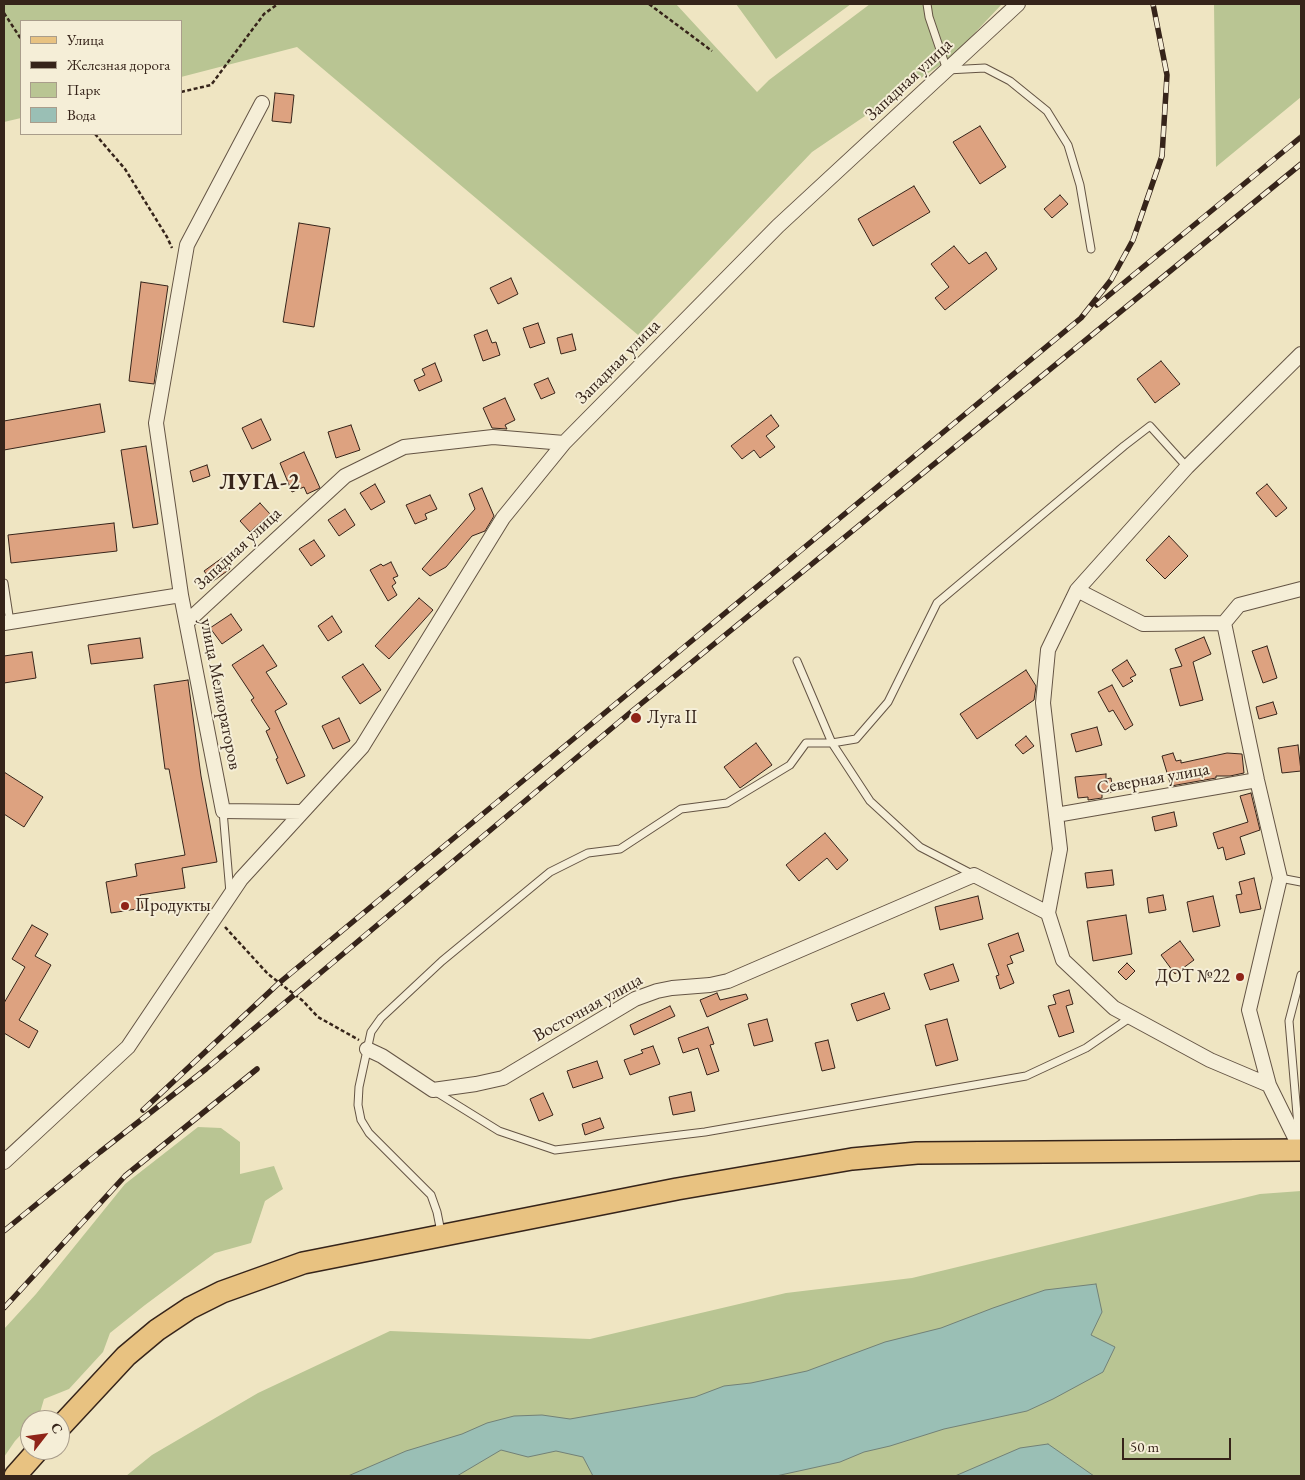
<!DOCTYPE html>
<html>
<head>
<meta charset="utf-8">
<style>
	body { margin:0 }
	#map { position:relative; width:1305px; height:1480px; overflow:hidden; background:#efe5c2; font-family:"EB Garamond",serif }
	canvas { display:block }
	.frame { position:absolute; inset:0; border:5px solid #36241a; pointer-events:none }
	.legend { position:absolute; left:20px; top:20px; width:162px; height:115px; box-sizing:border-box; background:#f5eed7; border:1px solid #a99d8b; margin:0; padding:6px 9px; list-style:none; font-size:15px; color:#36241a }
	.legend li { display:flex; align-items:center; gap:10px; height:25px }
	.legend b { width:25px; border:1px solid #a99d8b }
	.north { position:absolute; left:20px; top:1410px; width:50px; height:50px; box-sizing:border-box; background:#f5eed7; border:1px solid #a99d8b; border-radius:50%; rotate:60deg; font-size:14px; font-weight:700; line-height:20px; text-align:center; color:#36241a }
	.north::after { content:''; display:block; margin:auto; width:18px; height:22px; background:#8f2418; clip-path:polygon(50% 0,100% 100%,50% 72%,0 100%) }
	.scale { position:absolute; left:1122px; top:1438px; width:109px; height:22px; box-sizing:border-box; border:2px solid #36241a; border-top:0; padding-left:6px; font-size:15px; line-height:18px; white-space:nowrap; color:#36241a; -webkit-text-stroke:4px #f5eed7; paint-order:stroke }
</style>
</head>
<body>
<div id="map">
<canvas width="1305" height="1480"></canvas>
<div class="frame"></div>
<ul class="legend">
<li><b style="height:6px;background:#e8c281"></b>Улица</li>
<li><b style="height:6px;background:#36241a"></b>Железная дорога</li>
<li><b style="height:14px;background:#b9c593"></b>Парк</li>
<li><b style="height:14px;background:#9abfb5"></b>Вода</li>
</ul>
<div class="north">С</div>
<div class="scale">50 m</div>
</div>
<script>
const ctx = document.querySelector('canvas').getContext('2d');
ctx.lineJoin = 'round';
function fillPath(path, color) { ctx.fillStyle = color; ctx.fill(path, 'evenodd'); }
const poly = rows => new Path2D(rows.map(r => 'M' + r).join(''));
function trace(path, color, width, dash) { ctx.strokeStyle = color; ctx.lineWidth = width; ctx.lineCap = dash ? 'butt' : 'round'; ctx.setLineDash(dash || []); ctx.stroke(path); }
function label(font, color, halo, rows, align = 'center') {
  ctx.font = font + ' "EB Garamond",serif'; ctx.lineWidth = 4; ctx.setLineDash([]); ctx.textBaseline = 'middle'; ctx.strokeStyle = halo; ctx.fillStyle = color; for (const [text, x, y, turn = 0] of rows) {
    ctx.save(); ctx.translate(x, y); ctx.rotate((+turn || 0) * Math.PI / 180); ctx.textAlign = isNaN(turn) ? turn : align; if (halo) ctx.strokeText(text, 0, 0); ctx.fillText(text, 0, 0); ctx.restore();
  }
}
const green = poly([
	[4,4,676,4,757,92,769,80,870,4,1002,4,952,57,812,152,638,335,297,47,181,77,181,21,21,21,21,118,4,122],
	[736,4,851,4,776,59],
	[1214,4,1301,4,1301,97,1216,167],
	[198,1127,221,1128,240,1142,240,1174,274,1166,283,1189,265,1201,251,1243,215,1253,145,1305,110,1333,103,1352,69,1389,44,1399,39,1416,35,1420,30,1420,30,1425,15,1441,4,1457,4,1329,36,1294,125,1184],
	[1301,1191,1301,1476,126,1476,152,1455,258,1393,390,1331,590,1339,786,1293,912,1278,1260,1194]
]);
const water = poly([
	[1096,1284,1102,1312,1091,1335,1115,1347,1103,1372,1053,1399,1027,1411,944,1429,890,1446,864,1452,840,1462,776,1476,593,1476,583,1457,556,1451,528,1457,501,1450,457,1476,348,1476,406,1451,462,1434,487,1423,514,1416,542,1415,570,1419,695,1397,724,1386,751,1383,807,1371,885,1342,941,1328,993,1308,1045,1290,1096,1284],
	[1048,1444,1094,1476,955,1476,1020,1448,1048,1444]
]);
const building = poly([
	[275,93,294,95,291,123,272,121,275,93],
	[980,126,1006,167,980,184,953,142,980,126],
	[914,186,930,212,873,246,858,219,914,186],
	[1060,195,1068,204,1052,218,1044,209,1060,195],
	[299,223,330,228,314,327,283,322,299,223],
	[954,246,969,264,986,252,997,269,945,310,935,298,949,287,931,264,954,246],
	[511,278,518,294,498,304,490,288,511,278],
	[141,282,168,286,154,384,129,381,141,282],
	[538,323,545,343,530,348,523,328,538,323],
	[487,330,492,343,496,342,500,355,483,361,474,335,487,330],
	[572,334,576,350,561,354,557,338,572,334],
	[1161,361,1180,384,1155,403,1137,379,1161,361],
	[435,363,442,381,419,391,414,380,425,375,422,369,435,363],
	[548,378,555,393,541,399,534,384,548,378],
	[505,398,515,420,505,425,507,429,492,428,483,408,505,398],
	[100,404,105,432,4,450,4,421,100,404],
	[771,415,779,426,766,436,775,447,760,458,754,450,742,459,731,446,771,415],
	[261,419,271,440,252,449,242,428,261,419],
	[351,425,360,450,336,458,328,432,351,425],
	[146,446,158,524,133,528,121,450,146,446],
	[304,452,320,488,307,494,304,487,292,492,280,463,304,452],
	[207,465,210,476,193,482,190,471,207,465],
	[375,484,385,502,371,510,360,493,375,484],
	[1267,484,1287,508,1276,517,1256,493,1267,484],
	[482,488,494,516,485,531,472,536,446,567,430,576,422,569,475,509,469,494,482,488],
	[430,495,437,509,425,514,427,519,415,524,406,505,430,495],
	[260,503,270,514,250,532,240,521,260,503],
	[345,509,355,525,339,536,328,520,345,509],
	[114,523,117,551,11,563,8,535,114,523],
	[1169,536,1188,556,1165,579,1146,560,1169,536],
	[314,540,325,556,311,566,299,549,314,540],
	[222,558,230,569,212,582,204,571,222,558],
	[391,562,398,576,393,578,396,583,392,586,397,595,388,601,370,570,381,564,383,566,391,562],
	[419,598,433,610,389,659,375,646,419,598],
	[231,614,242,630,222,644,210,628,231,614],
	[332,616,342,632,328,641,318,626,332,616],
	[1204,637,1211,654,1193,662,1203,700,1180,706,1170,669,1182,666,1175,649,1204,637],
	[140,638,143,658,91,664,88,645,140,638],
	[263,645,277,666,266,672,287,704,275,711,305,776,287,784,276,759,278,758,266,731,270,729,251,700,254,698,232,665,263,645],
	[1267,646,1277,678,1263,683,1252,651,1267,646],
	[32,652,36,678,4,683,4,656,32,652],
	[1127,660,1136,675,1130,678,1133,681,1123,687,1112,670,1127,660],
	[363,664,381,690,360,704,342,677,363,664],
	[1026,670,1036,686,1034,700,977,739,960,714,1026,670],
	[188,680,201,776,217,862,182,868,185,888,140,895,143,908,111,913,106,882,137,876,135,864,185,855,169,769,165,769,154,685,188,680],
	[1112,685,1133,725,1125,730,1113,710,1109,712,1098,692,1112,685],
	[1273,702,1277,714,1259,719,1256,707,1273,702],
	[339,718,350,741,333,749,322,726,339,718],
	[1097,727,1102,745,1076,752,1071,734,1097,727],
	[1026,736,1034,746,1023,754,1015,745,1026,736],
	[756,743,772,765,740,788,724,767,756,743],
	[1298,745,1301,771,1282,773,1278,748,1298,745],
	[1173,753,1176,761,1181,760,1181,763,1227,753,1242,754,1244,773,1230,776,1216,776,1216,778,1171,786,1162,756,1173,753],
	[4,772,43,797,24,827,4,814,4,772],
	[1106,774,1106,779,1111,778,1113,792,1102,794,1102,798,1088,800,1088,797,1078,798,1075,777,1106,774],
	[1251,793,1260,830,1240,837,1245,854,1226,860,1223,847,1218,849,1213,833,1248,822,1240,796,1251,793],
	[1174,812,1177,826,1155,831,1152,817,1174,812],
	[825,833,848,860,837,870,827,858,799,881,786,865,825,833],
	[1112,870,1114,885,1087,888,1085,873,1112,870],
	[1254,878,1261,909,1240,913,1236,895,1242,894,1239,882,1254,878],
	[1163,895,1166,910,1149,913,1147,898,1163,895],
	[978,896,983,919,940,930,935,907,978,896],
	[1213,896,1220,926,1193,932,1187,902,1213,896],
	[1126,915,1132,954,1093,961,1087,921,1126,915],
	[32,925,48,934,35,956,51,965,19,1020,38,1031,29,1048,4,1033,4,1003,25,967,12,959,32,925],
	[1018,933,1024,951,1010,956,1013,963,1007,965,1014,983,1000,989,996,976,999,975,988,944,1018,933],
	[1180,941,1194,960,1175,974,1161,955,1180,941],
	[1127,963,1135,971,1126,980,1118,972,1127,963],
	[953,964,959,981,930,990,924,974,953,964],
	[1069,990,1073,1004,1066,1006,1074,1032,1059,1037,1048,1006,1056,1004,1053,995,1069,990],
	[717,993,720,1000,746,994,748,999,707,1017,700,1000,717,993],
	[884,993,890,1009,857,1021,851,1004,884,993],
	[670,1006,675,1016,634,1035,630,1025,670,1006],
	[767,1019,773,1041,754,1046,748,1024,767,1019],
	[947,1019,958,1060,936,1066,925,1025,947,1019],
	[708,1027,714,1044,710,1045,719,1071,707,1075,698,1048,683,1053,678,1038,708,1027],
	[828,1040,835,1068,822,1071,815,1043,828,1040],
	[653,1046,660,1064,630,1075,624,1060,643,1053,641,1050,653,1046],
	[597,1061,603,1078,573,1088,567,1071,597,1061],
	[691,1092,695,1111,673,1115,669,1097,691,1092],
	[543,1093,553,1115,539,1121,530,1099,543,1093],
	[600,1118,604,1128,585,1135,582,1124,600,1118]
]);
const path = poly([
	[649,4,712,51],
	[4,13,21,39],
	[181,92,211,85,264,14,278,4],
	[95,134,125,169,167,237,172,248],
	[225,927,268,974,303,1001,318,1017,359,1040]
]);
const service = poly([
	[927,4,929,17,947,70,985,68,1010,81,1047,111,1068,145,1080,185,1091,249],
	[4,583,10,622],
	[797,661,832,743,870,801,920,847,974,875],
	[223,811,230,893],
	[1280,878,1301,882],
	[436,1092,499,1131,555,1150,705,1132,1026,1076,1086,1048,1131,1017],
	[1299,1138,1289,1021,1301,975],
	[441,1232,437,1212,431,1195,369,1133,361,1120,358,1105,359,1087,371,1032,381,1018,442,961,550,872,588,853,620,849,681,809,727,803,790,765,806,743,832,743,856,739,888,702,937,603,1124,446,1150,426,1187,467]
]);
const minor = poly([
	[1077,590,1143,624,1224,623,1257,780,1280,878,1249,1010,1269,1085],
	[181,595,156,423,187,245,262,103],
	[187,622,345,476,404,447,493,437,564,443],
	[4,623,181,595,223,811,302,812],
	[1224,623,1239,605,1301,589],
	[1056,815,1257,780],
	[367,1049,382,1056,433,1090,476,1084,503,1078,635,999,657,991,672,988,710,985,728,981,974,875,1048,913],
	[1301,1150,1269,1085,1210,1060,1114,1008,1063,960,1048,913,1060,849,1043,703,1048,650,1077,590,1187,467,1301,354],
	[4,1162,128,1047,241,879,362,747,503,518,564,443,778,226,1018,4]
]);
const primary = poly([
	[60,1427,126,1356,157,1330,190,1308,222,1292,303,1263,677,1189,852,1159,917,1153,1301,1150],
	[15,1476,38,1450]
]);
const rail = poly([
	[1097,305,1301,137],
	[143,1110,279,983,1081,318,1111,280,1133,240,1162,156,1167,75,1153,4],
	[4,1231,100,1152,206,1069,631,712,1301,164],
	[4,1308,125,1176,257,1069]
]);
const markers = [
	[636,718,6,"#8f2418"],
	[125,906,5,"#8f2418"],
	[1240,977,5,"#8f2418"]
];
const streetNames = [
	["Западная улица",909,80,-43],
	["Западная улица",618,362,-45],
	["Западная улица",238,549,-43],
	["улица Мелиораторов",220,694,79],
	["Северная улица",1153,779,-10],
	["Восточная улица",588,1008,-29]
];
const poiNames = [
	["Луга II",647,718],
	["Продукты",135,906],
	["ДОТ №22",1230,977,"right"]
];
const districtNames = [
	["ЛУГА-2",260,483]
];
fillPath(green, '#b9c593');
fillPath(water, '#9abfb5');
trace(water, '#728177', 1);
fillPath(building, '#dda280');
trace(building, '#36241a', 1);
trace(service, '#645444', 9);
trace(minor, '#645444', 16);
trace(primary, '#36241a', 24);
trace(path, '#36241a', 2.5, [4, 2.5]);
trace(service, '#f5eed7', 7);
trace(minor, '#f5eed7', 14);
trace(primary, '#e8c281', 21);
trace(rail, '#36241a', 5.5);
trace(rail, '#f5eed7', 4, [11]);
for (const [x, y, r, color] of markers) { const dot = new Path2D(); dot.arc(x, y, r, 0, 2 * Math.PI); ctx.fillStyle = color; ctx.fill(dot); trace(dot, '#f5eed7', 2); }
label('18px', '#36241a', '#f5eed7', streetNames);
label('18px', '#36241a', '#f5eed7', poiNames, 'left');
ctx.letterSpacing = '1px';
label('bold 22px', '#36241a', '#f5eed7', districtNames);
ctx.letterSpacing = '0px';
</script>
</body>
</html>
